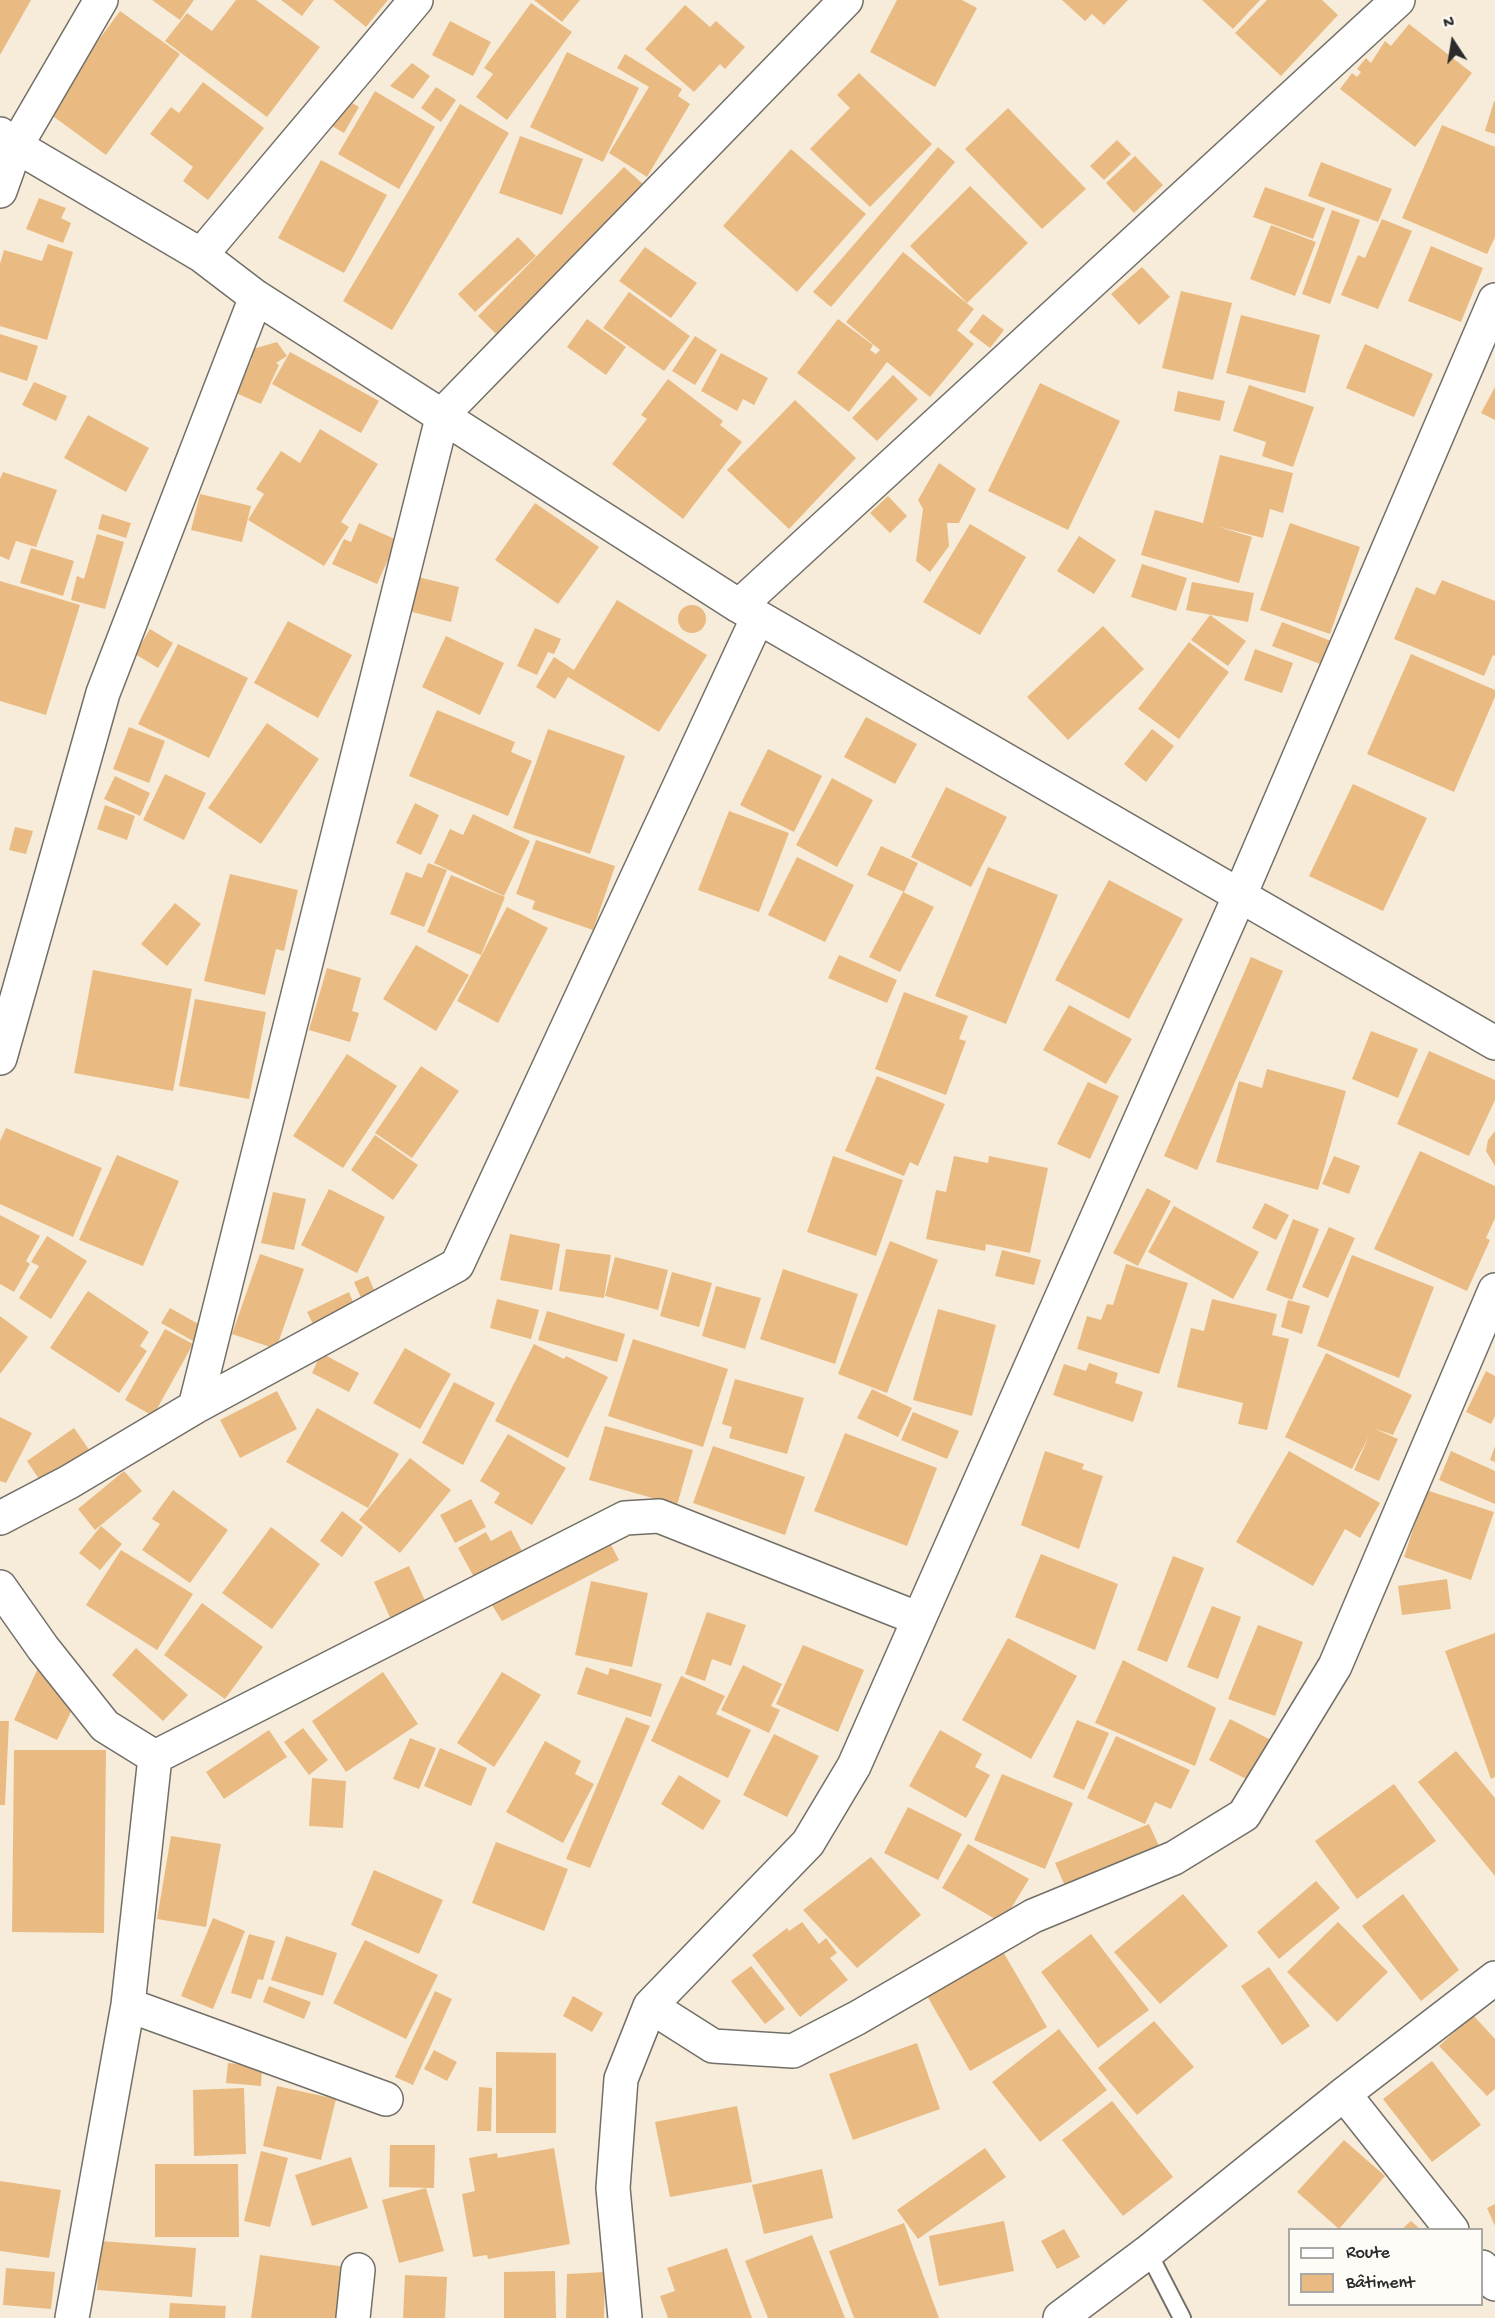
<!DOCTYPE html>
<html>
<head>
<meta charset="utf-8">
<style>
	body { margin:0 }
	#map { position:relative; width:1495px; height:2318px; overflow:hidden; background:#f7ecd9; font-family:"Gochi Hand",sans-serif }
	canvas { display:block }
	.legend { position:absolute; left:1288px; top:2228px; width:195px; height:78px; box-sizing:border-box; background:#fdfcf7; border:2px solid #a9a8a5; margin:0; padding:8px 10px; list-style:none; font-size:18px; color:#2b2b2b }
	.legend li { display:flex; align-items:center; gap:12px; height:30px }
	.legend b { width:30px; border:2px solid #a9a8a5 }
	.north { position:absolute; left:1423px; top:12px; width:60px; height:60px; -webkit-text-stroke:4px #fdfcf7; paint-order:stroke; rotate:348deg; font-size:16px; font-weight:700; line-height:24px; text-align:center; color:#2b2b2b }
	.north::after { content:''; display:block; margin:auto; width:21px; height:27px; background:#2b2b2b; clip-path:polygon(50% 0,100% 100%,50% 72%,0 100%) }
</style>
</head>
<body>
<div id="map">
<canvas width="1495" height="2318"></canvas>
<ul class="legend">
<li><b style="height:8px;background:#fff"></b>Route</li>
<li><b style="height:16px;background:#e9bb83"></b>Bâtiment</li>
</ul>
<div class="north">N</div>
</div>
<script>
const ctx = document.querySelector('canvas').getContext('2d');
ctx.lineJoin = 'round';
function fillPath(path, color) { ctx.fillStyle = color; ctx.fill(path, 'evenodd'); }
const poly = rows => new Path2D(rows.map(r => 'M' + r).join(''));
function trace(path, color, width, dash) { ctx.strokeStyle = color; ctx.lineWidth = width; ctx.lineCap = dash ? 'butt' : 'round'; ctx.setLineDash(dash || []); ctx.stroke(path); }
const building = poly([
	[0,0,31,0,0,55],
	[152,0,194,0,180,20],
	[236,0,256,0,320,47,267,117,165,41,187,13,212,31],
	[281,0,314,0,302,16],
	[333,0,388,0,366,27],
	[534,0,580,0,562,22],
	[897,0,962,0,977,8,935,87,870,52],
	[1062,0,1128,0,1104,25,1092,14,1085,21],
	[1202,0,1260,0,1233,29],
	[1267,0,1322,0,1338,15,1281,76,1235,33],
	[531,3,572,32,507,120,476,97,493,74,484,68],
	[685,5,710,27,716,21,745,47,725,69,720,64,694,92,645,49],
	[120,11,180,54,106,155,46,111],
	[450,21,491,42,473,76,432,55],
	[1409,24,1472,73,1415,147,1340,89,1352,73,1357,77,1361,72,1357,69,1366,58,1371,63,1385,41,1391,46],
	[567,52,639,88,603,162,530,127],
	[625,54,682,89,678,96,690,104,647,177,609,153,649,87,617,68],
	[412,63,430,76,413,99,390,86],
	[859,73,932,144,870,207,810,149,850,108,837,95],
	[203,82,264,128,208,200,183,181,193,167,150,134,171,107,179,113],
	[436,87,456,100,441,122,421,108],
	[375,91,435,127,399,189,338,154],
	[340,96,359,107,344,133,325,122],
	[1494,101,1495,102,1495,134,1485,131],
	[460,104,509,133,392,330,343,301],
	[1008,108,1086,189,1042,229,965,149],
	[1442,125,1495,147,1495,237,1487,254,1402,218],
	[520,136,583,159,562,215,499,193],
	[1117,140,1131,154,1104,180,1090,166],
	[938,147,955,162,831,307,813,292],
	[791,149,866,214,797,292,723,226],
	[1135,156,1163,185,1134,213,1106,183],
	[321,160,387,195,344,273,278,238],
	[1321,162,1392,189,1378,222,1308,196],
	[624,167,643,184,496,334,478,316],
	[970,186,1028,243,967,303,910,246],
	[1265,187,1325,208,1313,239,1253,217],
	[39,198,66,208,61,218,71,223,63,243,26,229],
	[1332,210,1360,220,1330,304,1302,294],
	[1382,219,1412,231,1378,309,1341,295,1358,255,1365,258],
	[1271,225,1316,242,1295,296,1250,279],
	[518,237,536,256,475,312,458,294],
	[48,244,73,252,47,340,0,326,0,264,4,250,42,261],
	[1431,246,1483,268,1461,322,1408,301],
	[645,247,697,283,671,318,619,281],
	[903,252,974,309,957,330,974,344,930,397,887,362,849,412,797,373,838,319,873,345,870,350,876,354,880,350,846,322],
	[1142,267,1170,297,1139,325,1111,294],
	[1181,291,1232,303,1213,380,1162,368],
	[629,292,690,336,664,371,603,328],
	[983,314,1004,330,990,348,969,332],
	[1241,315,1320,335,1305,393,1226,373],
	[587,319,626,347,606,375,567,347],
	[0,334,38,346,27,381,0,372],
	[695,336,717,350,695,385,672,371],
	[277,342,287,356,276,363,279,365,261,404,236,393,252,359,249,350],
	[1365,344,1433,374,1414,417,1346,388],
	[290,352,379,401,361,433,272,384],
	[721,353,768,378,754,405,743,399,737,411,701,391],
	[893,375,918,399,877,441,852,418],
	[668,379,723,421,720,425,742,442,683,519,612,464,647,419,641,415],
	[34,382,67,396,56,421,22,405],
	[1040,383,1120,421,1068,530,988,491],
	[1249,385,1314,407,1293,467,1262,456,1266,442,1233,431],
	[1495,387,1495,420,1481,413],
	[1178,391,1225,401,1220,421,1174,411],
	[795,400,856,458,789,529,727,470],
	[88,415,149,448,126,492,64,458],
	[320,429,378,464,341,522,349,527,324,566,248,520,264,494,256,489,281,451,300,463],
	[1220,455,1293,473,1283,513,1270,509,1263,538,1216,526,1252,537,1239,583,1141,555,1155,510,1203,523],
	[939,463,976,489,959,523,947,523,949,546,930,572,916,561,923,509,918,500],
	[3,472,57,490,36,547,16,541,9,560,0,556,0,479],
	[200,494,251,506,242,542,191,530],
	[888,496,907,516,890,533,870,513],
	[535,503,599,547,558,604,495,560],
	[102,514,131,523,126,538,98,529],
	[359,523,397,540,377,584,332,564,344,539,351,542],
	[1290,523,1360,547,1330,634,1260,610],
	[970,524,1026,557,980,635,923,602],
	[97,534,124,542,105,609,71,600,77,576,84,579],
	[1079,536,1116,560,1094,594,1057,571],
	[31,548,74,561,63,596,20,583],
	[1142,564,1187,578,1176,611,1131,597],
	[410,575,459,587,451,622,401,609],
	[1442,580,1495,601,1495,656,1493,655,1484,676,1394,639,1416,587,1435,595],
	[0,581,80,605,46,715,0,701],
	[1192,582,1254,593,1248,622,1186,610],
	[617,600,707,655,659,732,568,677,555,699,536,687,554,657,574,670],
	'678 619a14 14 0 1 1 28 0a14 14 0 1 1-28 0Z',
	[1210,615,1246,641,1228,666,1191,640],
	[288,621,352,655,318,718,254,683],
	[1282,622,1339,644,1331,668,1272,646],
	[1103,626,1144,669,1068,740,1027,697],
	[535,628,561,639,554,654,548,652,537,675,517,666],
	[150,629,173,643,158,668,135,654],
	[446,636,504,663,480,715,422,687],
	[1189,642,1229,672,1179,739,1138,709],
	[178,644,248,678,209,758,138,724],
	[1255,649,1293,663,1282,693,1244,680],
	[1411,654,1495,690,1495,697,1454,792,1367,754],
	[437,710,515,742,511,752,532,761,508,816,409,776],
	[866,717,917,744,895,784,844,757],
	[267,723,319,759,261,844,208,808],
	[129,727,165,741,149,783,113,769],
	[548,729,625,756,590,854,513,828],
	[1152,729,1174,746,1146,782,1124,764],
	[768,749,822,776,794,832,740,805],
	[165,774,206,793,184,840,143,820],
	[115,776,150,793,140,816,104,799],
	[832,778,873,800,837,867,796,845],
	[1353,784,1427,818,1383,911,1309,876],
	[946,787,1007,817,971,887,911,857],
	[415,803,439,815,421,855,396,843],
	[105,805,135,816,127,840,97,829],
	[729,811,789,833,759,912,698,890],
	[473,814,530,841,504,896,434,863,450,829,463,835],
	[15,827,33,831,26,854,9,850],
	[536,840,615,866,593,930,532,909,535,901,516,894],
	[881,846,918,863,904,892,867,875],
	[797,857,854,885,825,942,768,915],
	[428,863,447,870,424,927,390,914,406,872,422,878],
	[988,867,1058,895,1006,1024,935,996],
	[230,874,298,890,284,951,276,949,265,995,204,981],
	[451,875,505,897,481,955,427,932],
	[1109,880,1183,919,1129,1019,1055,980],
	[903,892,934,907,900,972,869,957],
	[175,903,201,924,167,966,141,944],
	[507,907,548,928,498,1023,457,1001],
	[416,945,469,975,436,1031,383,999],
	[839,955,897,980,887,1003,828,978],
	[1251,957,1283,971,1197,1170,1164,1156],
	[327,968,361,978,352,1011,359,1013,350,1042,309,1030],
	[93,970,192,989,173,1091,74,1073],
	[904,992,968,1016,959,1039,966,1041,946,1095,875,1069],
	[195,999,266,1012,249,1099,179,1086],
	[1069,1005,1132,1039,1106,1084,1043,1050],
	[1371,1031,1418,1049,1398,1098,1352,1079],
	[1429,1051,1495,1080,1495,1100,1469,1156,1397,1124],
	[347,1054,397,1086,343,1168,293,1136],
	[421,1066,459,1091,412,1158,375,1133],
	[1267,1069,1346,1091,1318,1190,1216,1162,1239,1081,1262,1088],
	[877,1076,945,1104,918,1166,910,1162,904,1176,845,1151],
	[1088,1082,1119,1096,1090,1159,1057,1144],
	[6,1128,102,1168,73,1237,0,1204,0,1141],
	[1495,1131,1495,1166,1486,1151,1488,1140],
	[375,1135,418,1165,393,1200,351,1170],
	[1420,1151,1495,1186,1495,1218,1486,1238,1490,1240,1467,1291,1374,1249],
	[117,1155,179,1181,143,1266,79,1240],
	[833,1156,903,1180,876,1256,807,1232],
	[954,1156,988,1163,989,1156,1048,1168,1030,1253,986,1244,985,1251,926,1239,936,1190,946,1192],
	[1334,1156,1360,1166,1349,1194,1322,1184],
	[1147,1188,1171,1201,1138,1266,1113,1253],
	[329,1189,385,1217,357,1273,301,1245],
	[273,1192,306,1199,294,1250,261,1243],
	[1265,1203,1289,1215,1276,1240,1252,1228],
	[1174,1206,1259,1252,1233,1299,1148,1252],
	[0,1215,40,1236,26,1261,30,1264,14,1292,0,1284],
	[1293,1219,1319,1229,1292,1300,1266,1290],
	[1329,1227,1355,1238,1328,1298,1302,1287],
	[510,1234,560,1244,552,1290,500,1280],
	[47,1236,87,1261,51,1319,19,1298,39,1266,31,1262],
	[890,1241,938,1260,887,1393,838,1374],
	[566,1249,611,1255,604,1298,559,1291],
	[1002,1250,1041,1260,1034,1285,995,1276],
	[260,1254,304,1269,276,1349,232,1334],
	[1352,1255,1434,1287,1399,1378,1317,1346],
	[615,1257,668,1270,658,1310,605,1296],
	[1126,1264,1188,1283,1159,1374,1077,1349,1087,1316,1101,1320,1107,1304,1113,1305],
	[783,1269,858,1294,835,1364,760,1339],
	[672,1272,712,1283,699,1327,660,1316],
	[368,1276,376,1294,362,1300,354,1282],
	[716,1286,761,1298,745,1349,702,1336],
	[88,1291,149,1332,140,1346,147,1351,119,1393,50,1348],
	[349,1292,355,1307,314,1326,307,1312],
	[497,1299,539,1310,531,1339,490,1328],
	[1212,1299,1277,1314,1272,1335,1289,1339,1267,1430,1238,1424,1243,1403,1177,1387,1191,1328,1204,1331],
	[1288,1300,1310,1306,1302,1334,1281,1327],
	[170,1308,202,1326,193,1341,161,1323],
	[938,1309,996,1325,972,1416,913,1400],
	[547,1311,625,1334,617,1362,538,1340],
	[0,1316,28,1337,0,1374],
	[165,1329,193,1344,153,1416,125,1400],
	[633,1339,728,1369,703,1447,608,1416],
	[534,1344,564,1359,566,1356,608,1377,568,1458,495,1421],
	[405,1348,451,1374,420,1429,373,1403],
	[321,1353,359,1373,349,1392,312,1373],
	[1326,1353,1412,1395,1393,1435,1373,1428,1398,1439,1379,1481,1354,1470,1369,1436,1352,1469,1285,1437],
	[1089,1363,1118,1373,1115,1383,1143,1392,1133,1422,1053,1395,1064,1364,1086,1371],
	[1486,1371,1495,1376,1495,1416,1491,1424,1466,1412],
	[735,1379,804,1398,787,1454,729,1438,732,1427,722,1424],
	[454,1382,495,1403,463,1465,422,1443],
	[872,1389,912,1408,898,1437,857,1418],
	[277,1391,297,1429,240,1458,220,1420],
	[317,1408,399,1454,368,1508,286,1462],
	[913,1412,959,1431,947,1459,901,1440],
	[0,1417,32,1433,6,1483,0,1481],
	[605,1426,693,1450,677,1505,589,1480],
	[74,1428,92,1454,45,1488,27,1461],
	[845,1433,937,1468,907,1546,814,1511],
	[508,1434,566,1468,532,1525,494,1503,500,1493,480,1481],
	[713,1446,805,1477,785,1535,693,1503],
	[1495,1446,1495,1462,1490,1460],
	[1045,1451,1084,1464,1082,1469,1103,1476,1079,1549,1021,1525],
	[1289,1451,1380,1503,1360,1538,1345,1529,1313,1586,1236,1542],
	[1451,1451,1495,1471,1495,1504,1439,1480],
	[410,1458,451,1490,400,1553,359,1520],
	[124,1471,142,1491,95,1530,78,1509],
	[173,1490,228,1530,190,1583,142,1550,160,1524,152,1519],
	[1426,1490,1494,1512,1471,1580,1404,1557],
	[471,1499,486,1527,455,1543,440,1515],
	[342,1511,363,1527,342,1557,320,1541],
	[101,1526,122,1544,100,1570,79,1553],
	[271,1527,320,1564,272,1629,222,1593],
	[511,1530,523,1553,475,1579,458,1548,486,1532,491,1541],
	[610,1543,619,1560,502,1621,492,1605],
	[121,1550,193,1594,157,1650,86,1605],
	[1041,1554,1118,1584,1095,1650,1015,1617],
	[1173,1556,1204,1568,1167,1662,1137,1650],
	[409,1566,428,1607,393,1624,374,1582],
	[1447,1579,1451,1609,1402,1615,1398,1586],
	[591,1581,648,1593,632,1667,575,1655],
	[202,1603,263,1647,225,1699,164,1655],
	[1212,1606,1241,1617,1218,1679,1187,1667],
	[707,1612,746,1625,731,1666,712,1659,705,1681,685,1674],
	[1258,1625,1303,1642,1275,1716,1228,1699],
	[1495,1633,1495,1777,1491,1779,1445,1651],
	[1008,1638,1077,1676,1031,1759,962,1720],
	[803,1645,864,1670,838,1732,776,1704],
	[136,1648,188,1695,163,1721,112,1675],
	[1123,1660,1216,1708,1195,1766,1095,1723],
	[743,1665,782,1684,771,1706,780,1710,769,1733,721,1710],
	[39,1666,76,1702,57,1740,14,1720],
	[586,1667,608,1675,610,1668,662,1684,651,1717,577,1694],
	[383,1672,418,1724,346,1772,312,1721],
	[502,1672,541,1695,494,1767,457,1743],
	[681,1676,725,1696,716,1714,751,1730,728,1778,651,1741],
	[626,1717,650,1726,590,1868,566,1859],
	[1230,1719,1271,1740,1250,1781,1209,1760],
	[1077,1720,1109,1733,1084,1790,1053,1777],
	[0,1721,9,1721,5,1805,0,1805],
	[303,1728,328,1760,309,1775,284,1742],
	[269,1730,287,1757,224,1799,206,1772],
	[940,1730,982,1754,975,1767,990,1775,966,1818,909,1786],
	[774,1734,819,1756,787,1817,743,1795],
	[1116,1736,1190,1770,1171,1809,1155,1802,1145,1824,1087,1798],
	[410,1738,436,1748,419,1789,393,1779],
	[545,1741,581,1761,575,1774,594,1784,563,1843,506,1812],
	[440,1748,487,1768,471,1806,424,1786],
	[14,1750,106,1750,104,1933,12,1932],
	[1456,1751,1495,1798,1495,1876,1418,1782],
	[1002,1774,1073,1803,1045,1869,974,1840],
	[679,1775,721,1801,703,1830,661,1804],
	[312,1778,346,1781,343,1828,309,1826],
	[1394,1784,1436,1841,1357,1899,1315,1841],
	[908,1807,962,1834,938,1880,884,1853],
	[1149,1824,1159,1846,1065,1886,1055,1863],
	[171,1836,221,1844,206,1927,157,1919],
	[496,1842,568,1869,544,1931,472,1903],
	[968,1844,1029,1879,1002,1923,942,1888],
	[871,1857,921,1915,857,1968,803,1910],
	[374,1870,443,1900,419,1954,351,1925],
	[1316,1881,1340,1908,1279,1959,1257,1932],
	[1183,1894,1228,1946,1160,2004,1114,1952],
	[1403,1894,1459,1970,1421,2001,1362,1926],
	[213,1918,245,1931,213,2009,181,1996],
	[802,1922,819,1944,826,1938,837,1953,830,1958,848,1980,800,2017,752,1955,787,1928,789,1931],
	[1338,1922,1388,1972,1337,2022,1287,1972],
	[249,1934,275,1941,263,1980,258,1979,251,1999,231,1993],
	[1091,1934,1149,2010,1098,2048,1041,1972],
	[286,1936,337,1953,323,1996,271,1980],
	[365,1940,438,1975,406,2039,333,2003],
	[1002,1950,1047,2027,970,2071,926,1994],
	[751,1966,785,2009,765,2024,731,1981],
	[1269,1967,1310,2026,1282,2045,1241,1986],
	[269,1986,311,2002,304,2019,263,2002],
	[435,1991,452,1999,413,2085,395,2077],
	[573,1996,603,2013,592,2032,563,2016],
	[1473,2015,1495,2039,1495,2089,1487,2096,1439,2046],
	[1154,2021,1194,2067,1137,2115,1098,2068],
	[1059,2029,1107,2090,1040,2142,992,2082],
	[917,2043,940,2109,853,2140,829,2074],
	[434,2050,457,2062,447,2081,424,2069],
	[496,2052,556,2053,556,2133,496,2133],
	[1432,2061,1481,2125,1432,2162,1383,2099],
	[228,2063,262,2066,261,2086,226,2083],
	[277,2086,336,2099,321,2160,263,2146],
	[479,2087,492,2088,491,2131,477,2131],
	[244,2088,246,2154,194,2156,193,2090],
	[1112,2101,1173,2177,1123,2216,1062,2140],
	[737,2106,752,2182,670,2197,655,2122],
	[1344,2140,1385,2176,1339,2229,1297,2192],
	[390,2145,435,2145,434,2188,389,2187],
	[554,2148,570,2244,488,2259,487,2255,473,2257,462,2194,475,2191,469,2158,497,2153,498,2158],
	[985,2148,1006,2177,918,2239,897,2210],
	[261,2151,288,2158,270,2227,244,2221],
	[351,2157,368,2208,312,2226,295,2175],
	[155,2164,238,2164,239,2237,155,2237],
	[822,2169,833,2218,764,2234,752,2185],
	[0,2181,61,2190,49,2258,0,2251],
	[426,2188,444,2251,399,2263,382,2200],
	[1495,2204,1495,2226,1487,2208],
	[1004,2221,1014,2271,939,2286,929,2236],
	[1411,2221,1420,2229,1402,2229],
	[904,2223,939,2318,854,2318,829,2251],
	[1064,2229,1080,2257,1057,2269,1041,2241],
	[812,2235,845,2318,768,2318,745,2261],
	[100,2241,196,2248,192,2297,97,2290],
	[727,2248,752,2318,668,2318,660,2296,675,2291,667,2268],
	[260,2255,346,2267,338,2318,251,2318],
	[6,2268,55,2272,51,2309,3,2305],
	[555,2271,556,2318,504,2318,504,2272],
	[605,2272,604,2318,566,2318,567,2274],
	[405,2275,447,2277,445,2318,403,2318],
	[170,2303,226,2306,225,2318,169,2318]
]);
const service = poly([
	[1148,2252,1182,2318]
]);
const minor = poly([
	[0,134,16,146,201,255,256,297,739,606,1495,1043],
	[0,191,16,146,101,0],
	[201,255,416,0],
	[739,606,1398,0],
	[0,1058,103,693,256,297],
	[195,1407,443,414,846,0],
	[0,1518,69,1482,195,1407,457,1265,758,617],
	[0,1587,43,1648,105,1726,155,1757],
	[919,1619,1240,895,1495,300],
	[128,2005,386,2099],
	[1344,2094,1452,2230],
	[1482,2267,1495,2284],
	[72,2318,128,2005,155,1757,625,1518,659,1516,919,1619,854,1766,808,1843,650,2006,713,2046,793,2051,857,2018,1033,1916,1174,1858,1244,1815,1335,1666,1495,1290],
	[353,2318,358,2270],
	[625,2318,613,2188,621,2079,650,2006],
	[1060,2318,1148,2252,1344,2094,1495,1978]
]);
fillPath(building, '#e9bb83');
trace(service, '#726f68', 20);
trace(minor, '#726f68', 36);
trace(service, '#fff', 16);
trace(minor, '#fff', 33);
</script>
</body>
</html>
